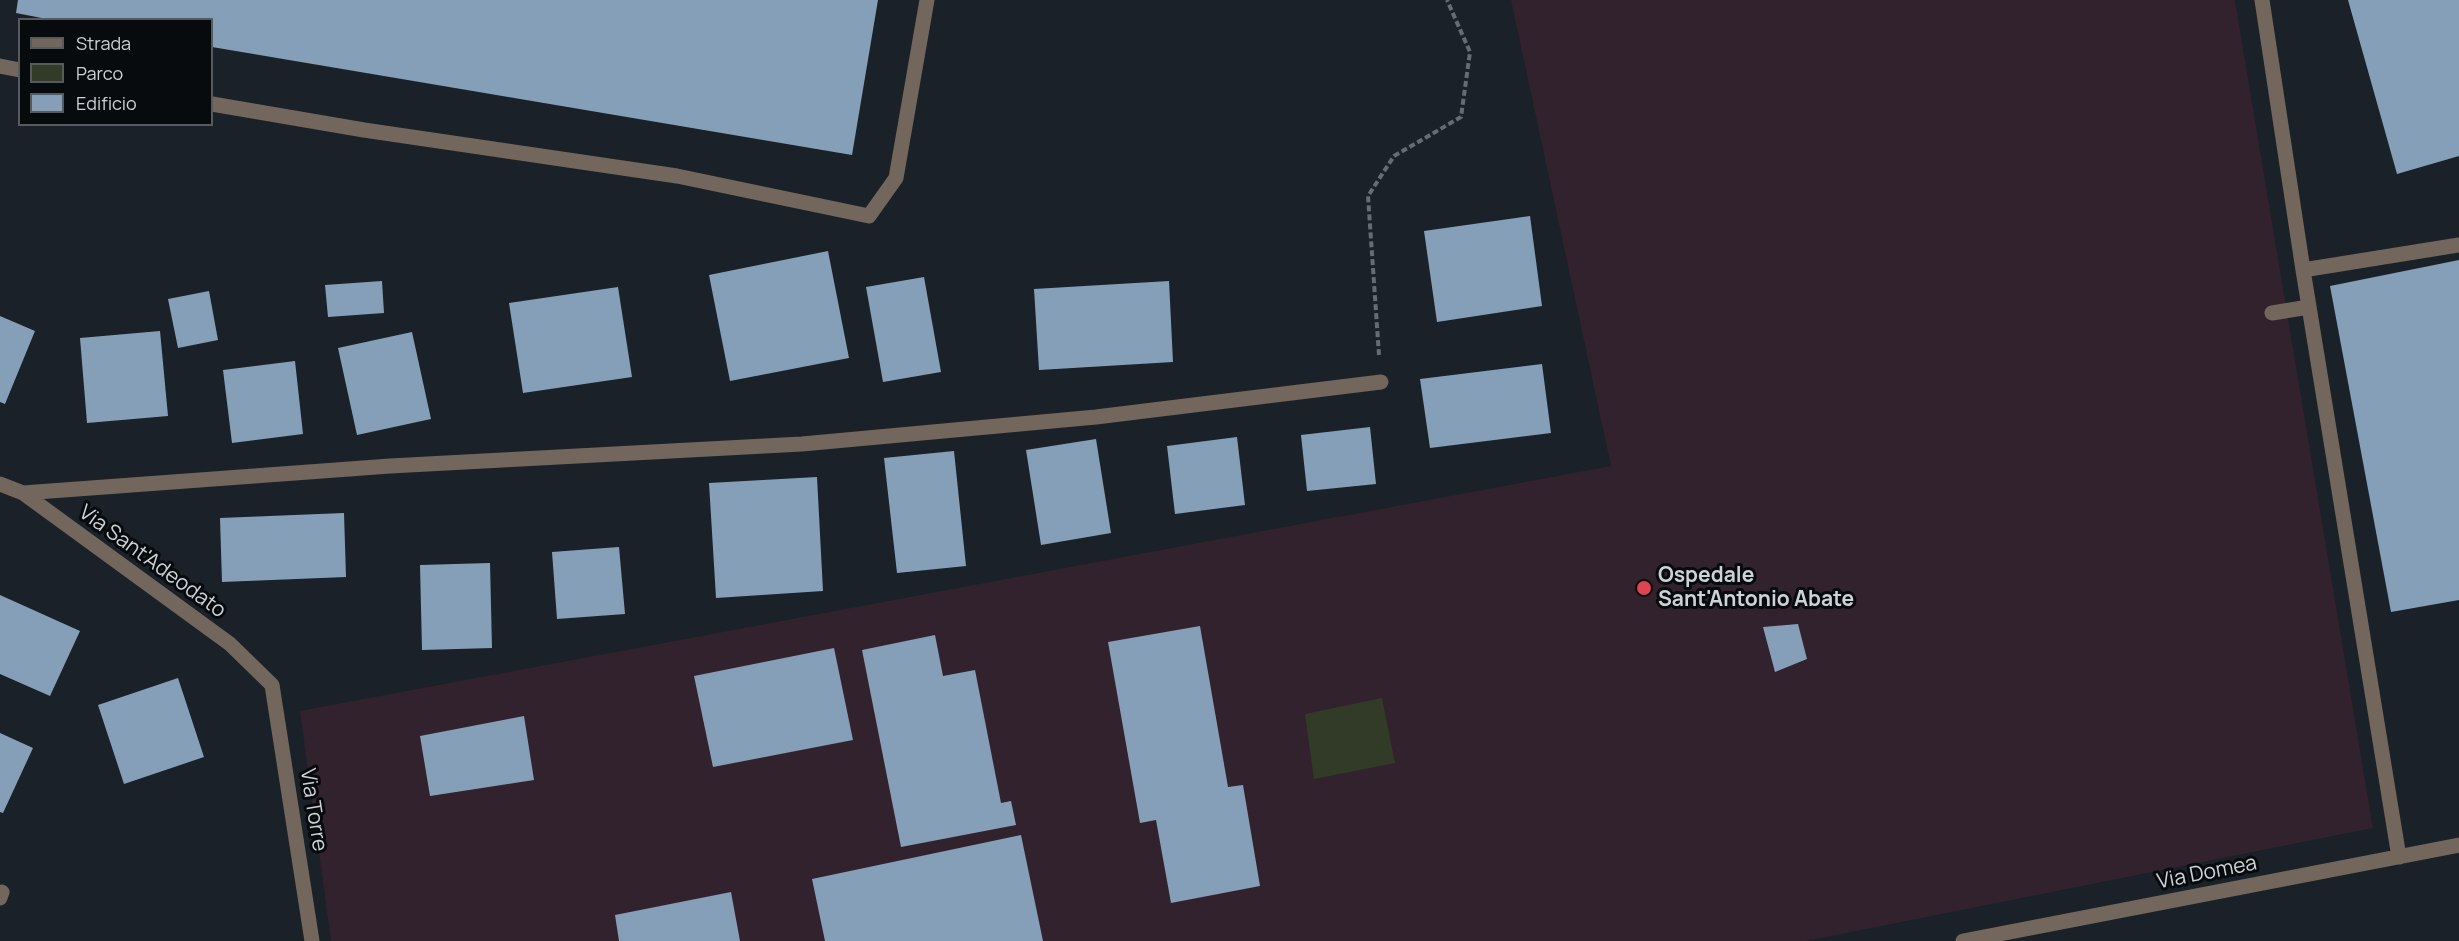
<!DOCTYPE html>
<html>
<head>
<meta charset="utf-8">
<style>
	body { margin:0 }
	#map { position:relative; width:2459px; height:941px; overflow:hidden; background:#1b2128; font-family:Manrope,sans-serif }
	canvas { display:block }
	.legend { position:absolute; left:18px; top:18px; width:195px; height:108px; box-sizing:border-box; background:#080b0e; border:2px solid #575b5e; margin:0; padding:8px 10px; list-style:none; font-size:18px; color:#cdd2d6 }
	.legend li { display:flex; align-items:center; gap:12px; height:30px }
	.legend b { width:30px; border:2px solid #575b5e }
</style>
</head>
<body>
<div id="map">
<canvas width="2459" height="941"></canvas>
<ul class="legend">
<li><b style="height:8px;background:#73665d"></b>Strada</li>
<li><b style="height:16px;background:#323b28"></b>Parco</li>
<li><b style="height:16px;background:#869fb9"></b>Edificio</li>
</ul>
</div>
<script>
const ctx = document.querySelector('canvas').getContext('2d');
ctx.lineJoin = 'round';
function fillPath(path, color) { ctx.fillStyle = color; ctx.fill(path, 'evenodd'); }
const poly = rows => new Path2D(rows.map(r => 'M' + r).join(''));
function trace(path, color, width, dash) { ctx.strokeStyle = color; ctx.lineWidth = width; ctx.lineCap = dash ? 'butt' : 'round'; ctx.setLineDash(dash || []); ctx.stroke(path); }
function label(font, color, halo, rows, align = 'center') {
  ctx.font = font + ' Manrope,sans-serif'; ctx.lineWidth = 6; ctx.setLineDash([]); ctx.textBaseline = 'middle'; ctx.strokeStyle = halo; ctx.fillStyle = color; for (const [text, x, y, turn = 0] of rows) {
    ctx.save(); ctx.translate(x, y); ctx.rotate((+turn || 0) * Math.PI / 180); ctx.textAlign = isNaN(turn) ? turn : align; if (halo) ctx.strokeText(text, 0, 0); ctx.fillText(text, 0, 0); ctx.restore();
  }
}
const medical = poly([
	[1511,0,2235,0,2373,828,1806,941,331,941,300,711,1611,466]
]);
const green = poly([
	[1382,698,1395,763,1314,779,1305,714]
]);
const building = poly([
	[18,0,878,0,852,155,212,47,212,20,52,20,16,13],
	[2348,0,2459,0,2459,156,2397,174],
	[1530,216,1542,306,1437,322,1424,231],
	[828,251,849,358,730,381,709,275],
	[2459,260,2459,600,2391,612,2330,286],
	[924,277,941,372,883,382,866,287],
	[382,281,384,313,328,317,325,285],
	[1169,281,1173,362,1039,370,1034,289],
	[618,287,632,377,523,393,509,303],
	[209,291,218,340,178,348,168,299],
	[0,316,35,331,5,404,0,402],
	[160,331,168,416,87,423,80,338],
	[412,332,431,419,357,435,338,348],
	[295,361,303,434,232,443,223,370],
	[1542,364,1551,433,1430,448,1420,379],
	[1370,427,1376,484,1307,491,1301,435],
	[1237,437,1245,505,1175,514,1167,446],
	[1096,439,1111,533,1041,545,1026,450],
	[954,451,966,566,897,573,884,458],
	[817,477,823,591,716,598,709,483],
	[344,513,346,577,222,582,220,518],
	[619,547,625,614,557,619,552,552],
	[490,563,492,648,422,650,420,565],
	[0,595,80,631,50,696,0,674],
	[1798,624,1807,659,1775,672,1763,627],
	[1200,626,1228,787,1243,785,1260,886,1171,903,1156,820,1140,823,1108,642],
	[935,635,943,676,975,670,1001,803,1011,801,1016,825,901,847,862,650],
	[834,648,853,740,713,767,694,676],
	[178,678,204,757,124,784,98,705],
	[524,716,534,780,430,796,420,736],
	[0,733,33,748,3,813,0,812],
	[1021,835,1043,941,825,941,812,879],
	[731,892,740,941,619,941,615,915]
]);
const path = poly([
	[1379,355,1368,196,1394,156,1461,117,1470,52,1447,0]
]);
const minor = poly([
	[2262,0,2303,270,2399,857],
	[0,66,20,70],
	[212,104,364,130,677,176,869,216,896,178,927,0],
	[2303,270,2459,245],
	[2272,313,2309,307],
	[0,484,23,493,230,644,272,685,312,941],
	[23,493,390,466,802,444,1096,417,1381,382],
	[0,898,2,892],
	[1963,941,2459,845]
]);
const markers = [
	[1644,588,8,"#e0444e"]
];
const streetNames = [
	["Via Sant'Adeodato",152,562,36],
	["Via Torre",313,810,81],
	["Via Domea",2207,873,-11]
];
const poiNames = [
	["Ospedale",1658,576],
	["Sant'Antonio Abate",1658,600]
];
fillPath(medical, '#32222d');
fillPath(green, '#323b28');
fillPath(building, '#869fb9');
trace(path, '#666c72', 4, [6, 3]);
trace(minor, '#73665d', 15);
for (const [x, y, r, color] of markers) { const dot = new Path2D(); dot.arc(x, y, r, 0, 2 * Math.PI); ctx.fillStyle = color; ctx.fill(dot); trace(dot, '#080b0e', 2); }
label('21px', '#cdd2d6', '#080b0e', streetNames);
label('bold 21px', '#cdd2d6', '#080b0e', poiNames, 'left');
</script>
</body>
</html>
